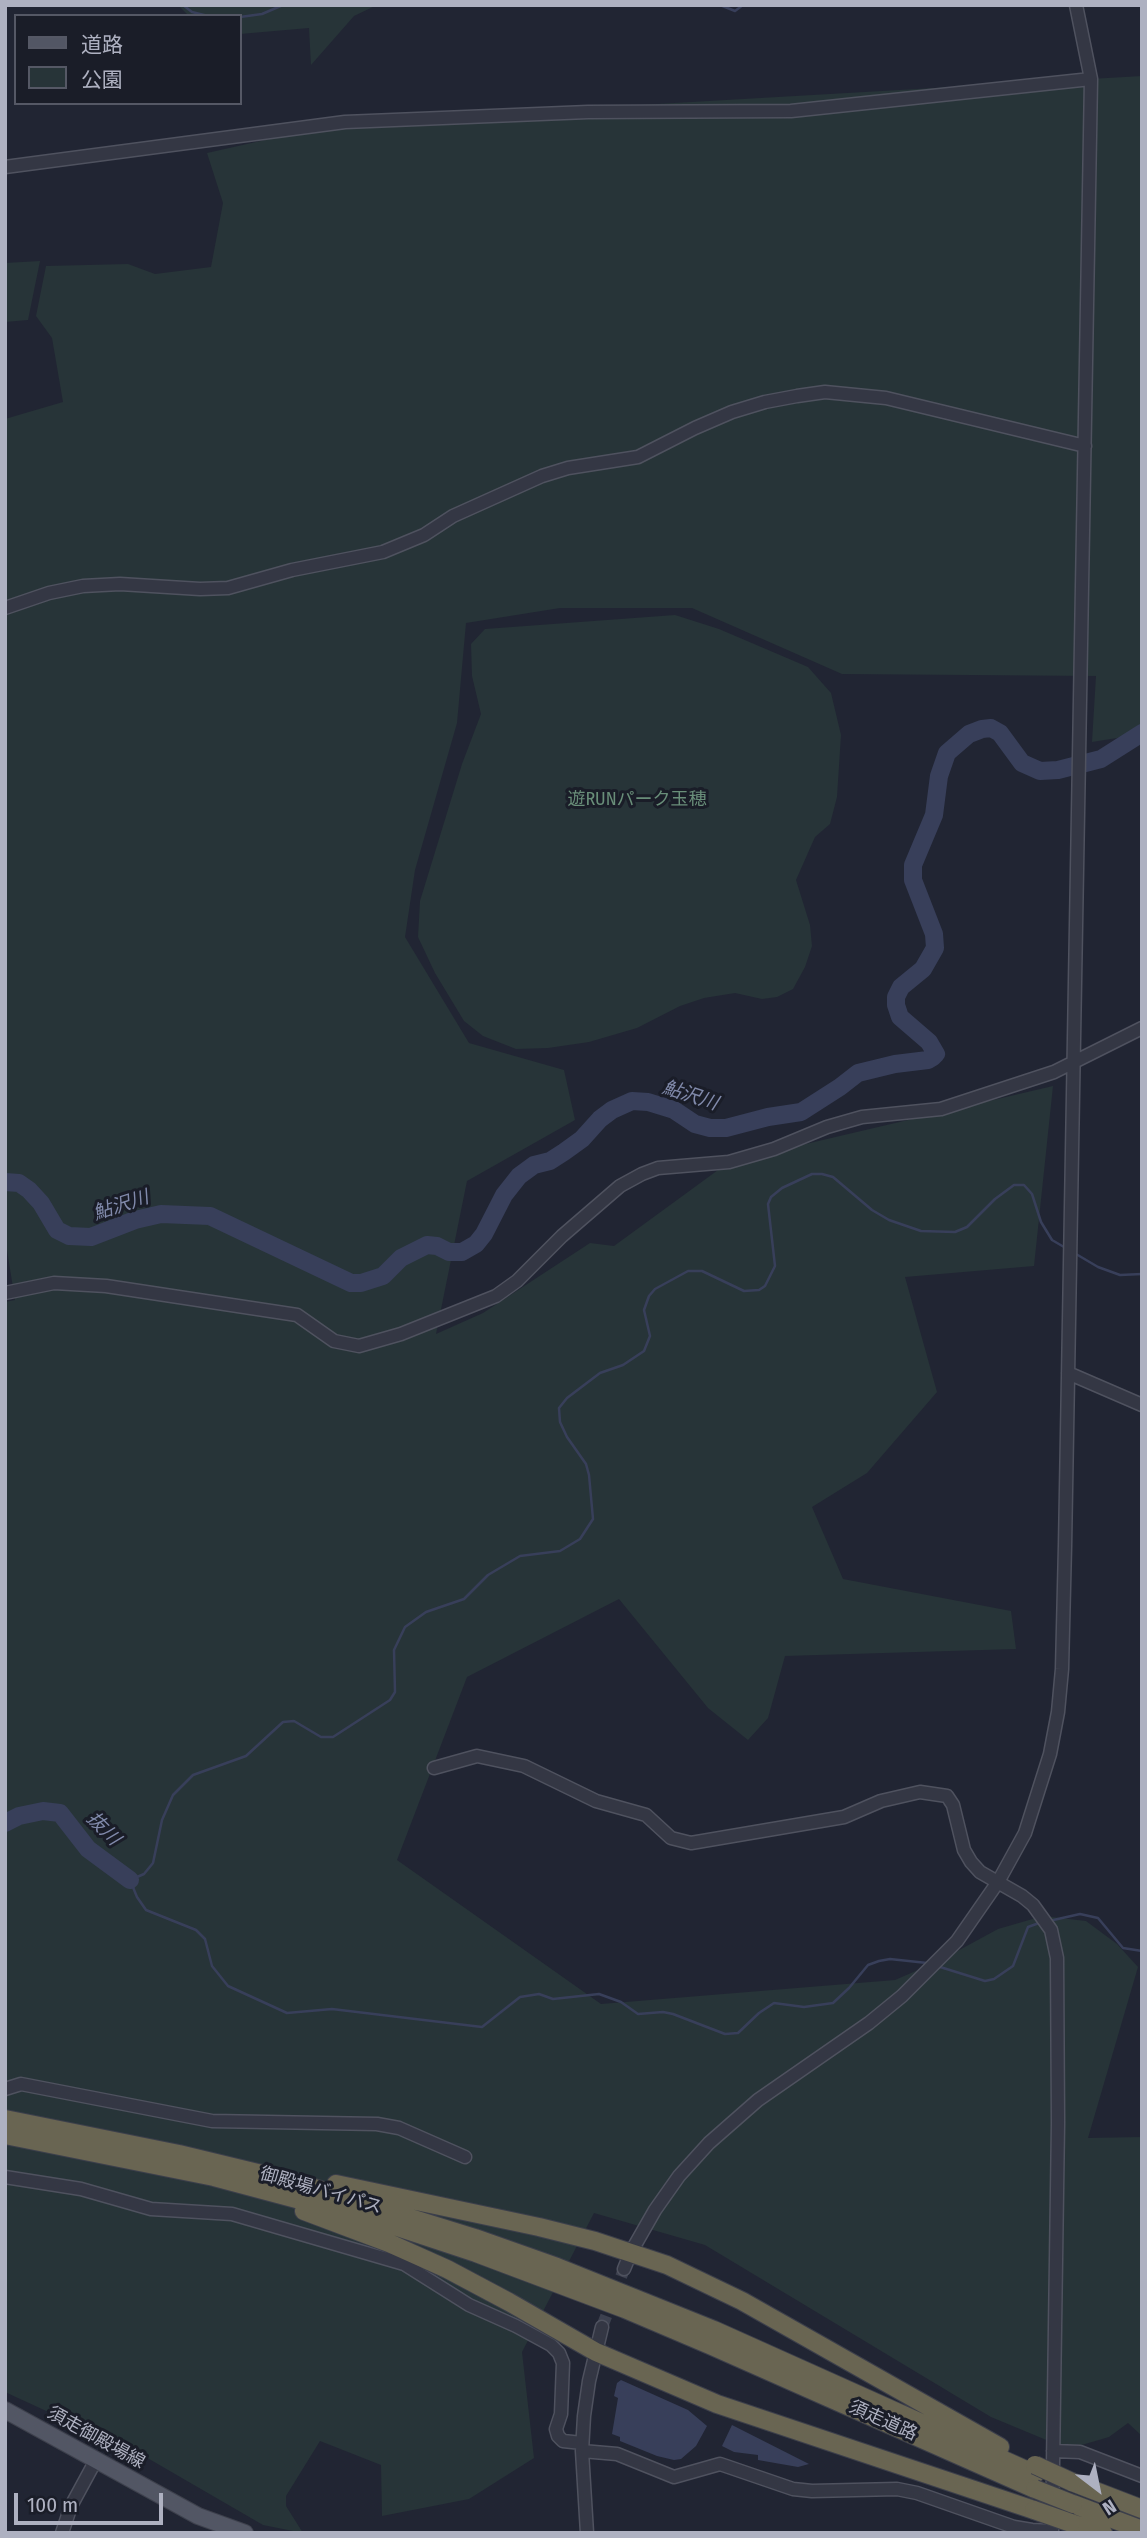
<!DOCTYPE html>
<html>
<head>
<meta charset="utf-8">
<style>
  body { margin:0 }
  #map { position:relative; width:1147px; height:2538px; overflow:hidden; background:#212533; font-family:"Fira Sans Condensed","Noto Sans JP",sans-serif }
  canvas { display:block }
  .frame { position:absolute; inset:0; border:7px solid #aeb1c1; pointer-events:none }
  .legend { position:absolute; left:14px; top:14px; width:228px; height:91px; box-sizing:border-box; background:#1a1d28; border:2px solid #555865; margin:0; padding:9px 12px; list-style:none; font-size:21px; color:#aeb1c1 }
  .legend li { display:flex; align-items:center; gap:14px; height:35px }
  .legend b { width:35px; border:2px solid #555865 }
  .north { position:absolute; left:1063px; top:2454px; width:70px; height:70px; -webkit-text-stroke:5px #1a1d28; paint-order:stroke; rotate:148deg; font-size:19px; font-weight:700; line-height:28px; text-align:center; color:#aeb1c1 }
  .north::after { content:''; display:block; margin:auto; width:24px; height:32px; background:#aeb1c1; clip-path:polygon(50% 0,100% 100%,50% 72%,0 100%) }
  .scale { position:absolute; left:14px; top:2493px; width:149px; height:32px; box-sizing:border-box; border:4px solid #aeb1c1; border-top:0; padding-left:9px; font-size:21px; line-height:24px; white-space:nowrap; color:#aeb1c1; -webkit-text-stroke:5px #1a1d28; paint-order:stroke }
</style>
</head>
<body>
<div id="map">
<canvas width="1147" height="2538"></canvas>
<div class="frame"></div>
<ul class="legend">
<li><b style="height:9px;background:#525664"></b>道路</li>
<li><b style="height:19px;background:#273438"></b>公園</li>
</ul>
<div class="north">N</div>
<div class="scale">100 m</div>
</div>
<script>
const ctx = document.querySelector('canvas').getContext('2d');
ctx.lineJoin = 'round';
function fillPath(path, color) { ctx.fillStyle = color; ctx.fill(path, 'evenodd'); }
const poly = rows => new Path2D(rows.map(r => 'M' + r).join(''));
function stroke(path, color, width, dash) { ctx.strokeStyle = color; ctx.lineWidth = width; ctx.lineCap = dash ? 'butt' : 'round'; ctx.setLineDash(dash || []); ctx.stroke(path); }
function drawText(font, color, halo, rows, align = 'center') {
  ctx.font = font + ' "Fira Sans Condensed","Noto Sans JP",sans-serif'; ctx.lineWidth = 6; ctx.setLineDash([]); ctx.textBaseline = 'middle'; ctx.strokeStyle = halo; ctx.fillStyle = color; for (const [text, x, y, turn = 0] of rows) {
    ctx.save(); ctx.translate(x, y); ctx.rotate((+turn || 0) * Math.PI / 180); ctx.textAlign = isNaN(turn) ? turn : align; if (halo) ctx.strokeText(text, 0, 0); ctx.fillText(text, 0, 0); ctx.restore();
  }
}
const green = poly([
  [178,5,377,5,354,16,311,65,309,28,240,34,240,16,189,16],
  [1142,76,1142,734,1092,742,1096,676,842,674,692,608,560,608,466,623,457,723,415,870,405,937,469,1043,564,1070,575,1120,467,1181,436,1334,483,1313,590,1243,614,1246,729,1162,1053,1086,1034,1266,905,1277,937,1392,867,1473,812,1507,843,1579,1011,1611,1016,1649,785,1656,768,1718,748,1740,708,1708,619,1599,467,1677,397,1860,601,2004,895,1980,941,1960,998,1929,1043,1916,1086,1921,1117,1944,1138,1967,1088,2138,1142,2137,1142,2436,1128,2423,1109,2437,1068,2449,991,2417,705,2245,594,2213,522,2352,534,2458,469,2499,382,2516,381,2465,320,2441,286,2496,286,2506,303,2533,263,2525,144,2456,5,2392,5,1302,15,1300,5,1238,5,419,63,402,52,338,36,316,46,266,128,264,155,274,211,267,223,203,207,153,345,122],
  [40,261,28,320,5,322,5,263],
  [675,615,719,629,808,667,831,693,841,735,837,797,830,824,815,837,796,880,810,925,812,946,805,967,793,989,777,997,762,999,735,993,704,998,680,1006,637,1028,589,1042,548,1048,516,1049,483,1036,464,1021,435,973,418,937,420,901,462,764,481,714,472,676,471,644,485,629]
]);
const water = poly([
  [621,2380,688,2410,707,2426,696,2446,681,2459,674,2460,657,2456,620,2441,620,2437,612,2434,618,2398,614,2396,617,2383],
  [732,2425,809,2464,798,2467,758,2460,758,2455,734,2452,722,2446]
]);
const stream = poly([
  [183,5,192,12,208,16],
  [720,5,735,11,743,5],
  [240,17,262,14,283,5],
  [1076,1254,1098,1267,1120,1275,1142,1274],
  [1049,1921,1080,1914,1098,1918,1123,1948,1142,1951],
  [927,1963,890,1959,879,1961,868,1965,849,1988,833,2003,804,2007,774,2003,759,2013,738,2033,725,2034,673,2014,663,2012,638,2014,621,2002,599,1994,553,1999,539,1994,520,1997,482,2027,332,2009,287,2013,228,1986,212,1966,205,1939,196,1930,146,1910,137,1897,130,1880,144,1874,153,1863,162,1820,173,1795,193,1775,246,1756,283,1722,294,1721,321,1737,333,1737,390,1700,395,1692,394,1650,405,1627,426,1612,464,1599,488,1575,520,1556,560,1551,580,1539,593,1519,589,1475,586,1464,567,1437,560,1422,559,1408,567,1398,600,1373,623,1365,644,1351,650,1336,644,1310,649,1296,655,1289,688,1271,702,1271,744,1291,759,1290,765,1286,775,1266,768,1204,771,1197,782,1188,812,1174,822,1174,833,1177,872,1210,889,1220,921,1231,955,1232,967,1227,995,1199,1014,1185,1024,1185,1032,1194,1041,1222,1052,1240,1064,1247],
  [937,1966,985,1981,994,1979,1013,1966,1028,1927,1039,1923]
]);
const river = poly([
  [5,1182,19,1183,29,1190,41,1203,57,1230,69,1236,91,1237,135,1220,161,1214,210,1216,351,1283,361,1283,383,1276,401,1258,427,1245,437,1246,449,1252,462,1252,476,1244,484,1234,504,1195,519,1176,534,1165,550,1161,564,1152,582,1139,600,1119,612,1110,632,1101,648,1102,674,1110,695,1124,710,1128,726,1128,768,1117,801,1112,840,1087,858,1073,895,1064,928,1060,933,1057,936,1054,929,1042,900,1017,896,1005,896,997,901,987,923,969,935,948,934,934,913,880,913,865,934,815,939,776,947,753,969,734,982,729,991,728,1000,733,1022,763,1040,771,1058,770,1101,759,1142,733],
  [5,1823,19,1816,43,1811,60,1813,88,1849,130,1880]
]);
const minorTunnel = poly([
  [602,2327,624,2269]
]);
const minor = poly([
  [5,167,345,122,588,112,791,111,1091,79],
  [5,608,49,593,83,586,120,584,200,589,228,588,292,570,383,552,424,535,453,516,542,476,568,468,638,457,695,428,732,412,765,402,797,396,825,392,886,398,1085,446],
  [5,1293,54,1283,106,1286,297,1315,334,1341,359,1346,401,1334,496,1296,517,1281,562,1236,620,1186,642,1174,658,1168,729,1162,774,1149,827,1127,862,1117,941,1109,1054,1072,1142,1028],
  [1068,1373,1142,1405],
  [434,1768,477,1756,524,1766,596,1801,646,1815,671,1838,691,1843,844,1817,881,1801,920,1792,947,1796,953,1805,964,1850,971,1862,980,1872,1022,1896,1033,1905,1051,1930,1057,1958,1058,2123,1052,2533],
  [5,2089,21,2084,212,2121,377,2124,399,2128,465,2157],
  [5,2177,81,2189,151,2209,232,2214,404,2264,469,2305,516,2326,551,2345,559,2353,563,2363,561,2414,556,2429,558,2436,563,2441,582,2443],
  [624,2269,631,2252,655,2210,679,2176,709,2143,758,2100,869,2023,902,1996,957,1941,998,1882,1025,1833,1050,1754,1058,1712,1062,1669,1065,1546,1091,79,1076,5],
  [582,2451,617,2454,674,2477,720,2464,793,2489,812,2491,897,2489,917,2493,1014,2527,1032,2530,1052,2531],
  [1053,2451,1080,2452,1142,2476],
  [62,2533,71,2506,96,2460],
  [587,2533,582,2451,584,2416,589,2381,602,2327]
]);
const major = poly([
  [5,2410,198,2516,245,2533]
]);
const highway = poly([
  [5,2119,179,2154,295,2182,475,2238,557,2267,714,2330,1035,2474],
  [5,2135,214,2177,379,2221,476,2253,625,2309,712,2346,1035,2489],
  [336,2184,539,2227,595,2241,667,2265,742,2301,1000,2447],
  [304,2211,389,2243,447,2269,509,2302,596,2352,717,2404,1034,2510],
  [1072,2482,1142,2509],
  [1073,2504,1142,2530],
  [1071,2523,1103,2533]
]);
const highwayBridge = poly([
  [1035,2465,1072,2482],
  [1035,2489,1073,2504],
  [1034,2510,1071,2523]
]);
const parkNames = [
  ["遊RUNパーク玉穂",637,800]
];
const streetNames = [
  ["御殿場バイパス",321,2191,16],
  ["須走道路",883,2421,24],
  ["須走御殿場線",96,2438,29]
];
const waterNames = [
  ["鮎沢川",690,1096,18],
  ["鮎沢川",121,1206,-18],
  ["抜川",103,1829,45]
];
fillPath(green, '#273438');
fillPath(water, '#383f5a');
stroke(stream, '#383f5a', 2.5);
stroke(river, '#383f5a', 18);
stroke(minorTunnel, '#3d414f', 12, [12, 6]);
stroke(minor, '#4f525f', 15);
stroke(major, '#3e414d', 18);
stroke(highway, '#3c3f4b', 20);
stroke(minor, '#343744', 12);
stroke(major, '#525664', 16);
stroke(highway, '#696552', 18);
stroke(highwayBridge, '#3c3f4b', 20, []);
stroke(highwayBridge, '#696552', 18);
drawText('18px', '#698e79', '#1a1d28', parkNames);
drawText('18px', '#aeb1c1', '#1a1d28', streetNames);
drawText('italic 19px', '#818aab', '#1a1d28', waterNames);
</script>
</body>
</html>
